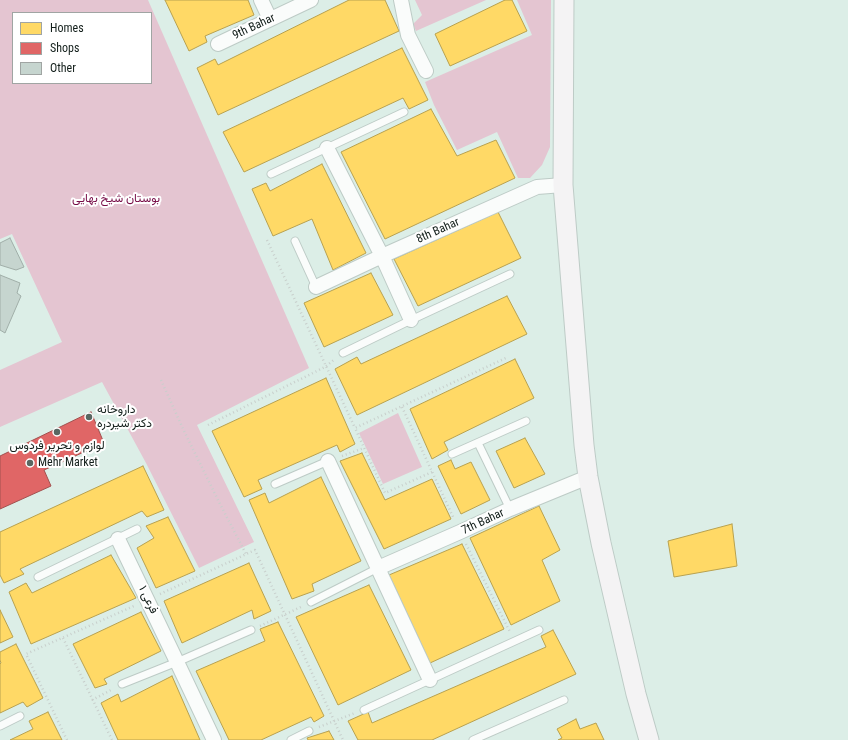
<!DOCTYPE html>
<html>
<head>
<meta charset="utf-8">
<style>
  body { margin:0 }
  #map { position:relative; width:848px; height:740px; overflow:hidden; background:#dceee7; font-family:"Roboto Condensed",sans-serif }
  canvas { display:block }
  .legend { position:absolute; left:12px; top:12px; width:140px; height:72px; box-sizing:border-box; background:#fff; border:1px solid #a0a5a3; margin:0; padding:5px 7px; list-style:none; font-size:12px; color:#121e1a }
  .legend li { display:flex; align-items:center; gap:8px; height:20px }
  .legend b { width:20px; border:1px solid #a0a5a3 }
</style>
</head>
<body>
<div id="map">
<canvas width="848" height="740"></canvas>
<ul class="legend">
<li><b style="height:11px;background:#ffd966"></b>Homes</li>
<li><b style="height:11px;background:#e06666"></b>Shops</li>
<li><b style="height:11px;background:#c6d5cf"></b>Other</li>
</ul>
</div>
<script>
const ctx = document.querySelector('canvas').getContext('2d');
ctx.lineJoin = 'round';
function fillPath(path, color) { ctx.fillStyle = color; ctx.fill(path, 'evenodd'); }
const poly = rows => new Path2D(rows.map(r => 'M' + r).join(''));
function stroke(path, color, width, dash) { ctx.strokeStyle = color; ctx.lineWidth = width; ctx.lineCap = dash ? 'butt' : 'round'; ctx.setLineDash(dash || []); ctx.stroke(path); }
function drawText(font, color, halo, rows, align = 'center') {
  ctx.font = font + ' "Roboto Condensed",Vazirmatn,sans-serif'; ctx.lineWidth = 4; ctx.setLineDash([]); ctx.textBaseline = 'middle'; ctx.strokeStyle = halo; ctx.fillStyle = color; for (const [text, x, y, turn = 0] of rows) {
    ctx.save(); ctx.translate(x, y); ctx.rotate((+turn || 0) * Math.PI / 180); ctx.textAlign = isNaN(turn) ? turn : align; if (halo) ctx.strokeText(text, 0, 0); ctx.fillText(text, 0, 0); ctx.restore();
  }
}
const green = poly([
  [0,0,148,0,309,368,197,425,254,542,199,568,146,463,102,382,0,427,0,370,62,342,12,234,0,239],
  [13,13,151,13,151,83,13,83],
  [415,0,486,0,416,31,413,24,422,15],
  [517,0,551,0,550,147,542,165,530,178,518,178,497,132,457,150,434,105,425,82,532,35],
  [398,413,422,467,383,484,359,433]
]);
const homes = poly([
  [165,0,248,0,254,15,205,36,207,42,189,51,165,0],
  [349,0,385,0,399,31,218,115,197,68,215,59,218,65,349,0],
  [505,0,512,0,527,31,450,66,435,34,505,0],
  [402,48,428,100,409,109,403,98,244,172,223,132,402,48],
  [431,109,457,156,496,140,515,178,385,239,341,152,431,109],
  [322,164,366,253,333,270,312,219,273,236,252,189,266,183,270,191,322,164],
  [498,212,521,258,418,306,394,259,498,212],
  [371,273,393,315,324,347,304,303,371,273],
  [507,296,527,334,357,415,335,369,357,357,361,364,507,296],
  [515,359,534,398,444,442,448,450,432,459,410,409,515,359],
  [326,378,355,444,340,452,337,445,258,480,262,489,244,497,212,431,326,378],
  [525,438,545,474,514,488,496,451,525,438],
  [362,453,385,500,432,479,451,519,384,549,340,461,362,453],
  [451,460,455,469,471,462,490,500,461,514,438,466,451,460],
  [143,466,164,510,147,517,142,511,20,569,24,574,4,583,0,575,0,532,143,466],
  [321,477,361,561,312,584,314,591,292,599,249,500,265,493,269,503,321,477],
  [539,506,560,550,542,560,560,601,511,625,470,538,539,506],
  [168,517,195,571,156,588,137,548,154,538,146,526,168,517],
  [732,524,737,566,674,577,668,541,732,524],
  [462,544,504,629,430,663,389,575,462,544],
  [111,555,136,598,31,644,9,592,26,583,32,593,111,555],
  [249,563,271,611,254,619,252,610,182,643,164,601,249,563],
  [369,585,411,670,338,705,296,617,369,585],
  [0,610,13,637,0,643,0,610],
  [141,612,161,651,104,679,107,684,95,688,73,644,141,612],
  [278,622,324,716,314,722,311,717,261,740,229,740,196,671,265,641,260,629,278,622],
  [553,630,576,674,432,740,358,740,348,721,368,712,372,723,546,647,541,636,553,630],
  [16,644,43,698,27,707,23,702,0,713,0,664,1,663,0,660,0,652,16,644],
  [172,676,200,740,118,740,101,703,118,694,121,702,172,676],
  [48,712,62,740,10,740,33,729,29,721,48,712],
  [576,719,580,729,596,723,604,740,558,740,562,738,557,729,576,719],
  [329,731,334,740,308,740,307,738,329,731]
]);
const shops = poly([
  [91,412,104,443,44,470,51,486,0,509,0,456,91,412]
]);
const building = poly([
  [10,238,24,267,16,270,0,265,0,243,10,238],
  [0,275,20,283,17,293,21,296,5,333,0,330,0,275]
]);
const path = poly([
  [267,240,355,428],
  [161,380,184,431,220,504,246,554],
  [402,407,454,519],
  [208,425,325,367,335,359],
  [342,456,364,448],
  [432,472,385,493,355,428,508,357],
  [466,544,510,632],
  [160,594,255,550,343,740],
  [260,626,303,606],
  [63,638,112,740],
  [92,700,113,689],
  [319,727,355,713],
  [67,740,26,654,134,606]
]);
const lane = poly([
  [271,174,404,112],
  [295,241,316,287],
  [343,353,411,320,510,274],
  [478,443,510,509],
  [452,454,526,421],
  [275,484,328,461],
  [38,577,137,529],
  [311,602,378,568],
  [122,684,177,662,251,630],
  [364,710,539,630],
  [0,726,20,716],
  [291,740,309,731],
  [473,740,564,700]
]);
const street = poly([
  [261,0,270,19],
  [401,0,408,35,426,71],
  [218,44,311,0],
  [327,148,382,256,411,320],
  [316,287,382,256,537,187,563,185],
  [328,461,430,680],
  [118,539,177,662,214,740],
  [378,568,460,532,510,509,588,477]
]);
const secondary = poly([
  [564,0,563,185,584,445,588,477,601,543,636,694,649,740]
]);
const markers = [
  [89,417,4,"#596762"],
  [57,432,4,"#596762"],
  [30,463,4,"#596762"]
];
const streetNames = [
  ["9th Bahar",254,27,-25],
  ["8th Bahar",438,231,-24],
  ["7th Bahar",483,522,-25],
  ["فرعی ۱",148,600,64]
];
const parkNames = [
  ["بوستان شیخ بهایی",116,199]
];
const poiNames = [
  ["داروخانه",97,410],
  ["دکتر شیردره",97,424],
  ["لوازم و تحریر فردوس",57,446,"center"],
  ["Mehr Market",38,463]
];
fillPath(green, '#e4c5d1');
fillPath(homes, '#ffd966');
stroke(homes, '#b8a14f', 1);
fillPath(shops, '#e06666');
stroke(shops, '#a2504f', 1);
fillPath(building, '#c6d5cf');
stroke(building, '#a0aea8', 1);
stroke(lane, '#bdcbc6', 9);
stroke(street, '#bdcbc6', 16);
stroke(secondary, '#bdcbc6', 21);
stroke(path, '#c8cfcc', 2.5, [1, 3]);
stroke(lane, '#fafcfb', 7);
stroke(street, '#fafcfb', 14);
stroke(secondary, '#f4f3f4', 19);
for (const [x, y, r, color] of markers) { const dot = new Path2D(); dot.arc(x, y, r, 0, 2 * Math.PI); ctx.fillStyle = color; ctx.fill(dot); stroke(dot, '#fff', 1.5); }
drawText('12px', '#121e1a', '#fff', streetNames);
drawText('12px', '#760b46', '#fff', parkNames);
drawText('12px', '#121e1a', '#fff', poiNames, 'left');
</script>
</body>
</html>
